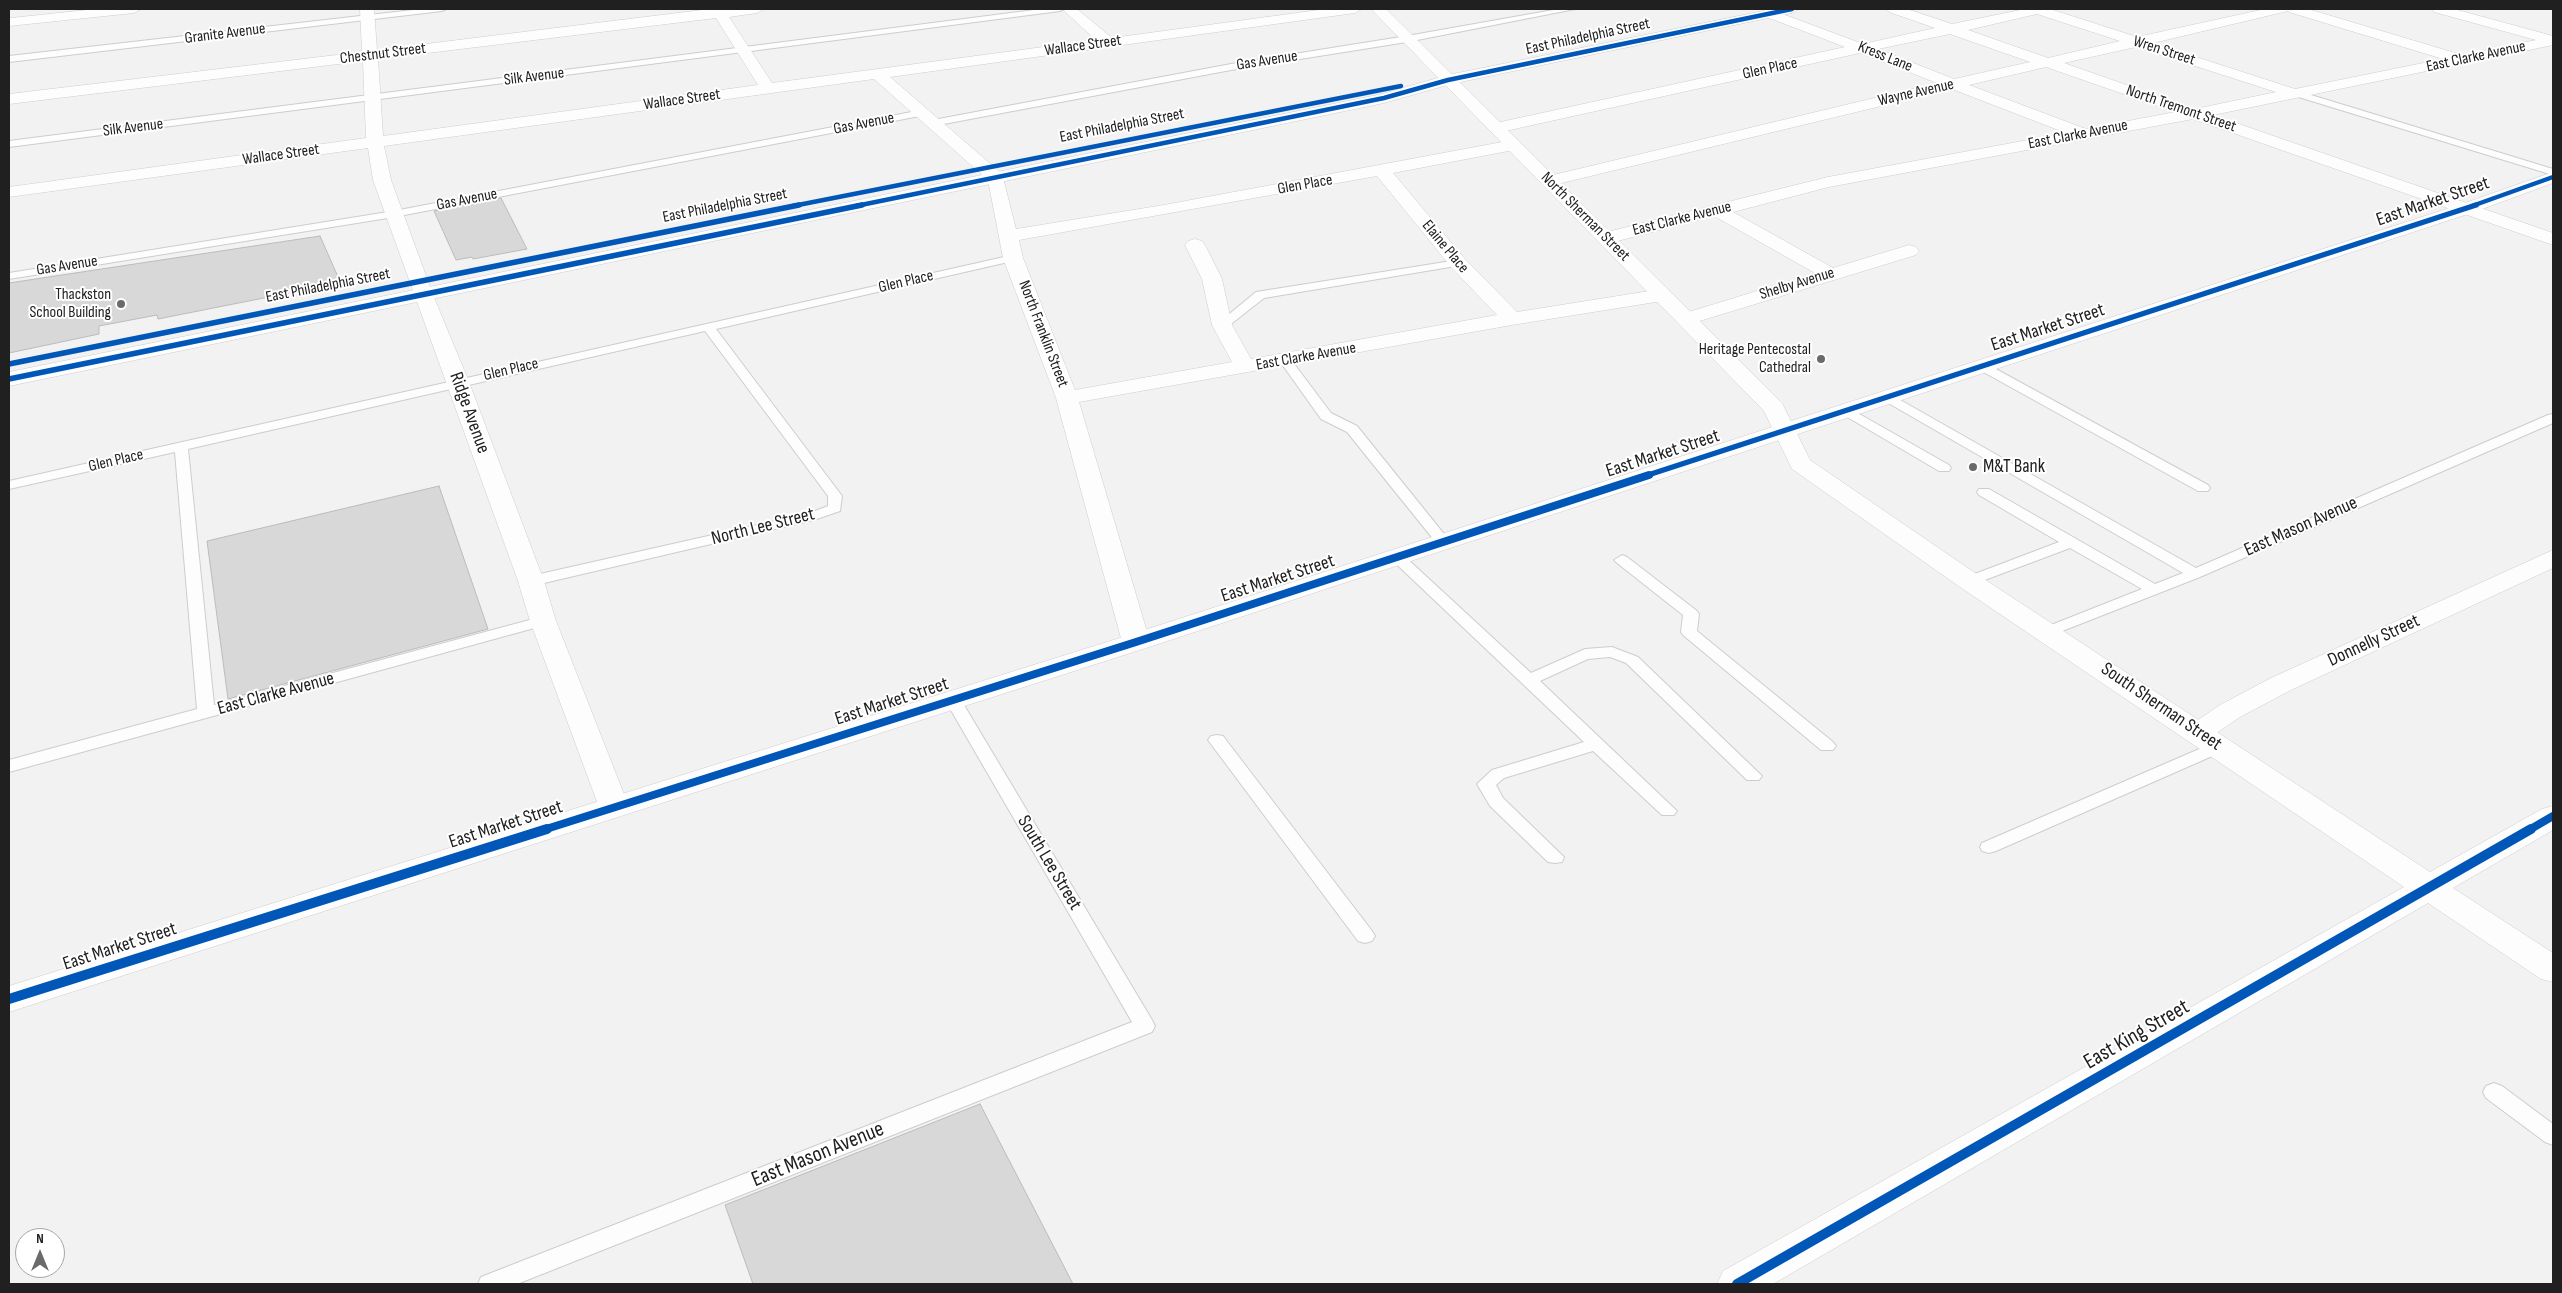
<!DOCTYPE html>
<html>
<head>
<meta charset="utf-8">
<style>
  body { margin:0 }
  #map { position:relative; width:2562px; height:1293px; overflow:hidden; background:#f2f2f3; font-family:"Sofia Sans Condensed",sans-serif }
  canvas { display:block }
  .frame { position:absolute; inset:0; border:10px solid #202021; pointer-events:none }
  .north { position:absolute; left:15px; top:1228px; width:50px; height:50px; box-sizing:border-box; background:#fff; border:1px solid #a6a6a6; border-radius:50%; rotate:0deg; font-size:14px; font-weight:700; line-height:20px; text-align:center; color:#202021 }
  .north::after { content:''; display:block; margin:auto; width:18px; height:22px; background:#6a6a6a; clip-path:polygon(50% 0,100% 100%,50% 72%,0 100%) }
</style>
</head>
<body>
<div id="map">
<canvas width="2562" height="1293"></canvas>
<div class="frame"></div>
<div class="north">N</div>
</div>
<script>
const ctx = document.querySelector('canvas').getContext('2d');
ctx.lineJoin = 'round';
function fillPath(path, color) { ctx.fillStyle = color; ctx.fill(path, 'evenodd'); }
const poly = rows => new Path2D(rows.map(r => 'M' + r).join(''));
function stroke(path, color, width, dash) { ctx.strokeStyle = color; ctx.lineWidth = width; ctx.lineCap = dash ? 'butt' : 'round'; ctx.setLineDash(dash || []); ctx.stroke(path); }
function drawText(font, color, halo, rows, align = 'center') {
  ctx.font = font + ' "Sofia Sans Condensed",sans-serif'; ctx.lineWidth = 4; ctx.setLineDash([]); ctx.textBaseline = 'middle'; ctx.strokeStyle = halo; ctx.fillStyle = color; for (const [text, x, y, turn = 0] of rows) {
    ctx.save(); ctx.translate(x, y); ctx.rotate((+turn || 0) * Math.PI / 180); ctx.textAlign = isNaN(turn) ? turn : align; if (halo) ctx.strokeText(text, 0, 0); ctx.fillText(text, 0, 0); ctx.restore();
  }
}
const building = poly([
  [501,198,527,249,473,259,472,257,456,260,434,211,501,198],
  [320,236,339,279,288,289,289,293,158,319,157,315,99,326,99,334,9,353,9,283,320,236],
  [439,486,488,629,228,699,207,541,439,486],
  [980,1104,1073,1284,753,1284,725,1205,980,1104]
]);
const lane = poly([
  [422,9,446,9,442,11,9,62,9,56,422,9],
  [1042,9,1064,9,1060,11,9,147,9,141,1042,9],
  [1559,9,1575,9,1407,42,1231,70,933,126,928,123,933,120,1231,64,1407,36,1559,9],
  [2292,91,2298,91,2553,169,2553,175,2292,95,2292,91],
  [922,110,925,111,925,115,394,217,9,279,9,273,394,211,922,110],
  [1013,255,1019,258,1017,260,716,329,842,496,840,511,814,520,531,586,523,581,531,576,810,513,828,506,828,496,705,331,188,449,214,705,537,618,549,618,551,621,549,624,9,772,9,760,197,709,175,452,9,489,9,481,1013,255],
  [1458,260,1462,261,1462,265,1264,298,1226,328,1218,328,1216,325,1256,292,1458,260],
  [1285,356,1289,357,1331,413,1357,426,1448,539,1450,542,1448,545,1438,545,1347,432,1321,419,1279,360,1285,356],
  [1983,362,2208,485,2210,488,2208,491,2198,491,1978,369,1977,366,1983,362],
  [1888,393,2196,568,2548,415,2553,414,2553,423,2200,577,2047,637,2041,635,2039,632,2041,629,2142,589,2070,548,1974,584,1964,584,1961,581,1964,578,2059,542,1979,495,1977,492,1979,489,1989,489,2155,584,2183,573,1883,400,1881,397,1888,393],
  [1847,407,1949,465,1951,468,1949,471,1939,471,1842,414,1840,411,1847,407],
  [1397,552,1402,554,1531,673,1585,649,1612,647,1638,657,1762,776,1759,780,1747,780,1626,663,1610,657,1588,659,1540,681,1677,811,1674,815,1662,815,1593,751,1504,778,1496,785,1503,798,1564,857,1562,862,1555,863,1548,862,1490,806,1477,784,1492,770,1584,742,1392,560,1389,557,1392,554,1397,552],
  [1622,555,1627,557,1697,611,1699,614,1697,631,1833,742,1836,746,1833,750,1821,750,1683,635,1681,632,1683,615,1617,563,1614,560,1622,555],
  [953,695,959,696,961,700,1152,1020,1155,1026,1152,1032,517,1284,478,1284,481,1277,1132,1022,945,700,947,696,953,695],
  [1217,735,1223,736,1372,931,1375,936,1372,941,1365,943,1358,941,1211,744,1208,740,1211,736,1217,735],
  [2220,740,2226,742,2229,746,2226,750,1996,851,1989,853,1982,851,1980,847,1982,843,2220,740],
  [2494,1083,2502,1086,2553,1124,2553,1145,2545,1142,2486,1098,2483,1092,2486,1086,2494,1083]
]);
const street = poly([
  [96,9,141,9,134,13,9,26,9,18,11,18,96,9],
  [360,9,374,9,377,50,710,9,764,9,757,13,729,17,772,83,1096,40,1062,9,1077,9,1112,38,1326,9,1362,9,1355,13,890,77,1002,174,1016,229,1164,205,1513,140,1519,141,1521,145,1519,149,1393,173,1465,259,1517,312,1662,289,1669,291,1672,295,1669,299,1662,301,1512,325,1079,402,1150,642,1146,648,1136,650,1126,648,1122,642,1056,398,1003,258,988,180,874,79,384,146,391,180,433,295,469,382,544,581,556,621,629,807,625,814,614,817,603,814,599,807,530,621,518,581,373,180,368,148,9,197,9,187,366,138,363,61,9,104,9,94,362,52,360,9],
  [716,18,758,85,383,136,378,59,716,18],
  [1377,176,1451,267,1497,315,1251,359,1232,325,1222,279,1205,245,1202,241,1195,239,1188,241,1185,245,1202,279,1212,325,1232,362,1075,390,1023,258,1019,240,1377,176],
  [1769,9,1863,44,1935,28,1889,12,1887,9,1907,9,1952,24,2025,9,2050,9,2137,37,2265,9,2308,9,2462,55,2536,40,2434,12,2432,9,2454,9,2553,36,2553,45,2213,115,2553,233,2553,245,2193,119,1829,187,1733,212,1833,268,1909,245,1916,247,1919,251,1916,255,1693,323,1686,325,1679,323,1676,319,1679,315,1815,273,1714,216,1606,244,1599,242,1597,238,1599,234,1828,177,2066,133,1952,89,1549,186,1543,185,1540,181,1543,177,1549,176,1937,83,1860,53,1496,133,1488,128,1496,123,1845,47,1764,16,1762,13,1764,10,1769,9],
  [2288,11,2289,12,2443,59,2295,89,2153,43,2288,11],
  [2037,14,2120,41,2048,58,1968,30,2037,14],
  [1950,34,2030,62,1954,79,1878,49,1950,34],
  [2136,47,2276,92,2195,109,2064,63,2136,47],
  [2046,67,2175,112,2086,129,1969,85,2046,67],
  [2553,550,2553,568,2291,690,2240,717,2209,738,2199,741,2189,738,2184,732,2189,726,2220,705,2271,678,2553,550]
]);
const secondary = poly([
  [1371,9,1386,9,1782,403,1810,460,1978,575,2430,872,2542,809,2553,806,2553,830,2453,888,2553,953,2553,982,2541,979,2428,903,1773,1284,1717,1284,1723,1271,2404,887,1960,587,1792,469,1764,411,1371,9]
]);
const primary = poly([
  [1773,9,1799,9,1792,13,1451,84,1384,103,9,386,9,372,1382,94,1448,75,1773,9],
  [2553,172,2553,183,2474,212,1146,648,9,1012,9,986,1126,636,2462,204,2553,172]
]);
const cyclewayFar3 = poly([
  [793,206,1401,86],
  [856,206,1384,98,1448,80,1792,9],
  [2472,206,2553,177]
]);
const cyclewayFar2 = poly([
  [9,364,799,205],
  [9,379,862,205],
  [1645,476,2476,205]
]);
const cyclewayFar1 = poly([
  [543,830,1136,642,1649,475],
  [2529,830,2553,816]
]);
const cycleway = poly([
  [9,999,547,829],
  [1737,1284,2531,829]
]);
const markers = [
  [121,304,5,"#6a6a6a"],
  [1821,359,5,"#6a6a6a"],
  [1973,467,5,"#6a6a6a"]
];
const farStreetnames = [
  ["Granite Avenue",225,34,-7],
  ["East Philadelphia Street",1588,37,-12],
  ["Wallace Street",1083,46,-8],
  ["Wren Street",2164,51,18],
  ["Chestnut Street",383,54,-7],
  ["Kress Lane",1885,57,22],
  ["East Clarke Avenue",2476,57,-12],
  ["Gas Avenue",1267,61,-9],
  ["Glen Place",1770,69,-12],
  ["Silk Avenue",534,77,-7],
  ["Wayne Avenue",1916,93,-13],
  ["Wallace Street",682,100,-8],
  ["North Tremont Street",2181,109,19],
  ["Gas Avenue",864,124,-11],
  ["East Philadelphia Street",1122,126,-11],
  ["Silk Avenue",133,128,-7],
  ["East Clarke Avenue",2078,135,-11],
  ["Wallace Street",281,155,-8],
  ["Glen Place",1305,185,-10],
  ["Gas Avenue",467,200,-11],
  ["East Philadelphia Street",725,206,-11],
  ["North Sherman Street",1585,217,45],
  ["East Clarke Avenue",1682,219,-14],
  ["Elaine Place",1445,247,50],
  ["Gas Avenue",67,266,-9],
  ["Glen Place",906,282,-13],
  ["Shelby Avenue",1797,284,-17],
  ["East Philadelphia Street",328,286,-11],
  ["North Franklin Street",1043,334,69],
  ["East Clarke Avenue",1306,357,-10],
  ["Glen Place",511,370,-13],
  ["Glen Place",116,461,-13]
];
const farPoinames = [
  ["Thackston",111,295],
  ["School Building",111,313],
  ["Heritage Pentecostal",1811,350],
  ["Cathedral",1811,368]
];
const streetNames = [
  ["East Market Street",2433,202,-19],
  ["East Market Street",2048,328,-18],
  ["Ridge Avenue",469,413,70],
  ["East Market Street",1663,454,-18],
  ["North Lee Street",763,527,-14],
  ["East Mason Avenue",2301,527,-24],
  ["East Market Street",1278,579,-18],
  ["Donnelly Street",2374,641,-25],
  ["East Clarke Avenue",276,694,-15],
  ["East Market Street",892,702,-18],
  ["South Sherman Street",2161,707,34],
  ["East Market Street",506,825,-18],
  ["South Lee Street",1049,863,59],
  ["East Market Street",120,947,-18]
];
const poiNames = [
  ["M&T Bank",1983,467]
];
const nearStreetnames = [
  ["East King Street",2137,1035,-30],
  ["East Mason Avenue",818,1155,-22]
];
fillPath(building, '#d9d8d8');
stroke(building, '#bcbbbb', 1);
stroke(lane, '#cdcdcd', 2);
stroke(street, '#cdcdcd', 1);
stroke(secondary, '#cdcdcd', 1);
stroke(primary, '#cdcdcd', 1);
fillPath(lane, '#fdfdfd');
fillPath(street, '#fdfdfd');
fillPath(secondary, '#fdfdfd');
fillPath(primary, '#fdfdfd');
stroke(cyclewayFar3, '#0057b8', 4.5);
stroke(cyclewayFar2, '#0057b8', 5.5);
stroke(cyclewayFar1, '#0057b8', 8);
stroke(cycleway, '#0057b8', 10);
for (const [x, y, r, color] of markers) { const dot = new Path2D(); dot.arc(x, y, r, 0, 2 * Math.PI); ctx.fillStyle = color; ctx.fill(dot); stroke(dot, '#fff', 2); }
drawText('16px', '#202021', '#fff', farStreetnames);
drawText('16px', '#202021', '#fff', farPoinames, 'right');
drawText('19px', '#202021', '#fff', streetNames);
drawText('19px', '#202021', '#fff', poiNames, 'left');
drawText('22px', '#202021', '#fff', nearStreetnames);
</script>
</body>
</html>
